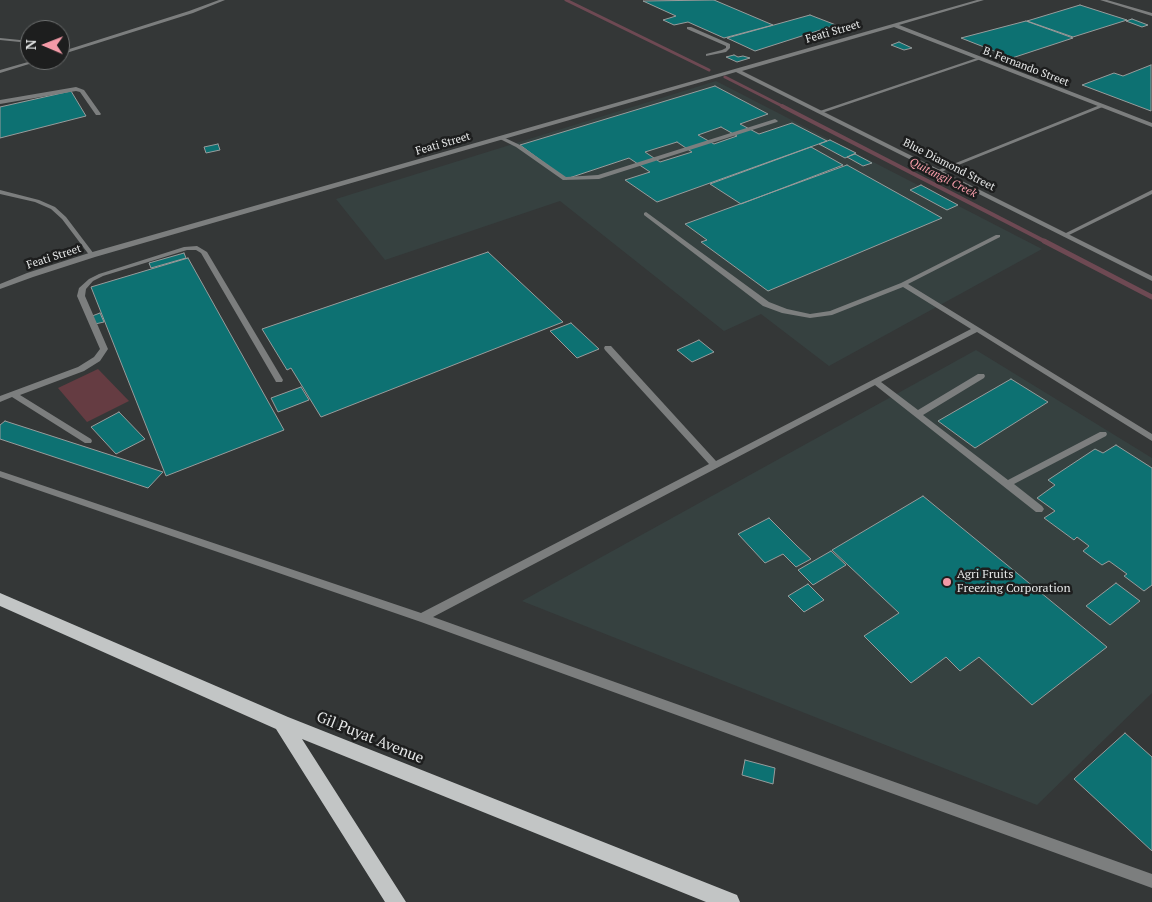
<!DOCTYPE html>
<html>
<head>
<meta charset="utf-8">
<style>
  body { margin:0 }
  #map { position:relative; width:1152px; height:902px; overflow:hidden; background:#343737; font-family:"PT Serif",serif }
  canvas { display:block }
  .north { position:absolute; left:20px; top:20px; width:50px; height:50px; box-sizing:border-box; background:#1d1e1e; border:1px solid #6d6f6f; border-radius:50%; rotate:271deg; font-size:14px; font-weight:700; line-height:20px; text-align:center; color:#e6e8e8 }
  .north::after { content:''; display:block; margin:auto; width:18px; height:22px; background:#f39aa7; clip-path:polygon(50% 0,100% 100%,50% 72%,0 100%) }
</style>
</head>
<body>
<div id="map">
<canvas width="1152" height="902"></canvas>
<div class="north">N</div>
</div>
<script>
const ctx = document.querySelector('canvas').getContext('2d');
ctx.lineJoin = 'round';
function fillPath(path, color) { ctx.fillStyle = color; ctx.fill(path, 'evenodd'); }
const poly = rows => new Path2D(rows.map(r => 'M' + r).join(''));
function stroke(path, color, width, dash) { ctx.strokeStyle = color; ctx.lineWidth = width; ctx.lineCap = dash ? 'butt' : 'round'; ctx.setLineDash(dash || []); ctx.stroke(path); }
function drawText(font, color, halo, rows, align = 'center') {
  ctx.font = font + ' "PT Serif",serif'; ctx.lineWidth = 5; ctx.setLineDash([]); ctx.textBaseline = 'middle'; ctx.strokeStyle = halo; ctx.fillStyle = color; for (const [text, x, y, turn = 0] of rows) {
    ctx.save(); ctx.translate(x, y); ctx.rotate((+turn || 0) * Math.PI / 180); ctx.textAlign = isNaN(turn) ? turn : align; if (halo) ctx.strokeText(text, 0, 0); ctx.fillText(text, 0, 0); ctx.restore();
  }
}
const built = poly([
  [716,81,1042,249,829,366,761,314,724,331,560,201,385,260,336,199],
  [976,350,1152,458,1152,693,1037,805,522,601]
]);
const green = poly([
  [98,369,129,401,87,422,58,388]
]);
const streamFar2 = poly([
  [566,0,709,70],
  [725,77,784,107]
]);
const streamFar1 = poly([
  [782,106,1046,242]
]);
const stream = poly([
  [1044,241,1152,297]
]);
const building = poly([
  [714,0,773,25,724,38,688,22,674,25,663,20,676,16,643,1,714,0],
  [1080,5,1127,20,1073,37,1027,21,1080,5],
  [810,15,836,25,755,51,727,38,810,15],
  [1132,19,1148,25,1142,27,1126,21,1132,19],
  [1026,21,1073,38,1012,58,961,38,1026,21],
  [899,42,912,48,904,50,891,45,899,42],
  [734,55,738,57,743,56,750,58,737,62,726,57,734,55],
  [1151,65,1151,111,1082,85,1114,73,1123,76,1151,65],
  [715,86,768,114,740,124,759,134,792,123,827,141,657,202,625,180,650,172,629,158,566,179,520,145,715,86],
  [721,127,737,136,714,144,698,135,721,127],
  [677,142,692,152,660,162,645,152,677,142],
  [71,91,86,116,0,138,0,107,71,91],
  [830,140,856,153,845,158,819,144,830,140],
  [218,144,220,150,206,153,204,147,218,144],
  [811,147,843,165,741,204,710,184,811,147],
  [855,154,872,163,863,166,847,157,855,154],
  [847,165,942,218,768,291,701,242,707,240,685,224,847,165],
  [921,185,958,205,947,210,910,190,921,185],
  [488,252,563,322,321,417,291,368,287,370,262,329,488,252],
  [184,253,186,258,151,268,149,263,184,253],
  [188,258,284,430,166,476,91,287,188,258],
  [100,313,104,322,95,324,92,316,100,313],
  [571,323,599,349,577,358,550,331,571,323],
  [699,340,714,352,692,362,677,350,699,340],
  [1011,379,1048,402,975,448,938,421,1011,379],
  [301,387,309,400,278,412,271,398,301,387],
  [119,412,145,439,116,454,91,427,119,412],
  [5,421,163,472,148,488,0,439,0,425,5,421],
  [1116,445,1152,468,1152,585,1144,591,1124,576,1127,574,1109,561,1102,565,1083,551,1089,546,1077,537,1074,540,1044,518,1055,511,1037,498,1055,485,1048,480,1095,449,1103,453,1116,445],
  [923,496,1107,647,1032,705,979,657,960,671,946,657,911,683,864,636,899,613,832,550,923,496],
  [769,518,797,546,811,559,796,567,783,554,765,563,738,534,769,518],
  [831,551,846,565,813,585,798,570,831,551],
  [1116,583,1140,601,1110,625,1086,606,1116,583],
  [808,584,824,600,804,612,788,596,808,584],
  [1125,733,1152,757,1152,851,1074,779,1125,733],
  [745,760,775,768,773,784,742,775,745,760]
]);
const lane = poly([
  [219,0,225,0,193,13,60,55,60,52,189,11,219,0],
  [687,27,691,27,730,44,730,48,726,52,706,56,706,54,722,50,726,48,726,46,687,29,687,27],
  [0,38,30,41,30,43,0,40,0,38],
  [977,58,981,59,822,113,817,112,977,58],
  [35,60,42,60,0,73,0,70,35,60],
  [76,87,84,90,101,114,100,115,96,115,80,92,76,91,0,104,0,100,76,87],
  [1100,105,1105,106,941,172,936,171,1100,105],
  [775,119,778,121,777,122,599,179,563,180,516,147,498,138,503,137,520,145,566,177,598,175,775,119],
  [0,190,39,200,55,207,66,217,94,254,94,256,90,256,62,219,51,209,35,202,0,194,0,190],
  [1152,190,1152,194,1067,236,1065,237,1062,235,1152,190],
  [646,212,769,302,787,309,810,314,830,311,901,283,996,235,1000,235,1000,237,908,284,1152,434,1152,441,977,332,881,382,918,410,978,374,984,374,985,376,984,378,923,415,1008,480,1100,432,1106,432,1107,434,1106,436,1014,484,1042,506,1044,509,1042,512,1036,512,875,385,433,617,1152,874,1152,888,421,622,0,477,0,471,421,613,709,464,605,350,604,348,605,346,611,346,716,461,971,329,903,287,832,315,810,318,782,313,763,306,644,215,644,213,646,212],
  [197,246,207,252,283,380,282,382,276,382,275,380,201,253,196,250,187,250,103,276,93,281,86,289,85,296,108,349,100,361,84,371,20,395,91,439,92,441,91,443,85,443,12,397,0,402,0,396,78,367,94,357,100,349,77,296,79,288,89,279,99,274,184,247,197,246]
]);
const street = poly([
  [977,0,984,0,899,25,1152,123,1152,127,894,27,742,71,1152,276,1152,281,736,72,95,257,33,277,0,289,0,284,27,273,89,253,977,0],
  [1100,0,1107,0,1152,13,1152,16,1100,0]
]);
const primary = poly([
  [0,593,288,717,737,895,740,902,706,902,302,739,406,902,385,902,276,729,0,606,0,593]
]);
const markers = [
  [947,582,5,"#f39aa7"]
];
const farStreetnames = [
  ["Feati Street",833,32,-16],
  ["B. Fernando Street",1026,67,21],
  ["Feati Street",443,144,-16],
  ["Blue Diamond Street",949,165,27],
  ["Feati Street",54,257,-18]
];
const farWaternames = [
  ["Quitangil Creek",943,178,27]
];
const poiNames = [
  ["Agri Fruits",957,575],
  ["Freezing Corporation",957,589]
];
const nearStreetnames = [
  ["Gil Puyat Avenue",370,738,22]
];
fillPath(built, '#364140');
fillPath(green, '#653c42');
stroke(streamFar2, '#6e4953', 3);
stroke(streamFar1, '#6e4953', 4);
stroke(stream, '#6e4953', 5);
fillPath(building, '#0d7172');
stroke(building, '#989c9c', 1);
fillPath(lane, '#7c7e7e');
fillPath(street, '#7c7e7e');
fillPath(primary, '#c2c5c5');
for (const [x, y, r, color] of markers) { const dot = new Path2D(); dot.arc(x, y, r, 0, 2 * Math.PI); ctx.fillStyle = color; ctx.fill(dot); stroke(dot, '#1d1e1e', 2); }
drawText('11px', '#e6e8e8', '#1d1e1e', farStreetnames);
drawText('italic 11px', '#fda0ad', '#1d1e1e', farWaternames);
drawText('12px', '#e6e8e8', '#1d1e1e', poiNames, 'left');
drawText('15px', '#e6e8e8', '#1d1e1e', nearStreetnames);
</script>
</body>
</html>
